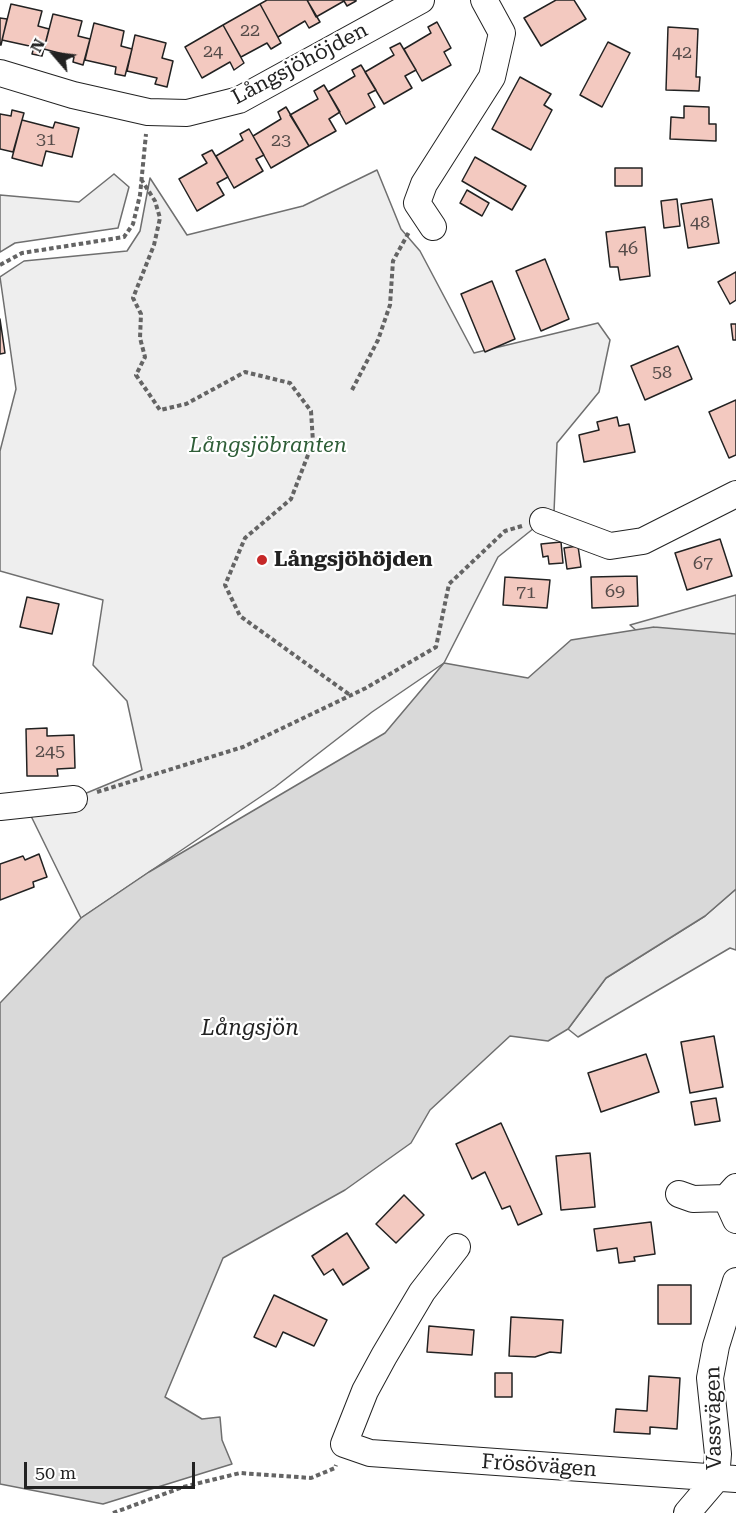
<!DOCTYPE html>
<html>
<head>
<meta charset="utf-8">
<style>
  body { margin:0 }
  #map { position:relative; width:736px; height:1513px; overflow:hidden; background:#fff; font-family:"Roboto Serif",serif }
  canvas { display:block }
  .north { position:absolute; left:24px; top:24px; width:60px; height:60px; -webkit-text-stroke:4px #fff; paint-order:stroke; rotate:298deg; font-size:16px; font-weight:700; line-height:24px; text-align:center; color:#222 }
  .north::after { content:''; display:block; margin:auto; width:21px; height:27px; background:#222; clip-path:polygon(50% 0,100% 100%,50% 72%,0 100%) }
  .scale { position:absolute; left:24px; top:1462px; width:171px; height:27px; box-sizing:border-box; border:3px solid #222; border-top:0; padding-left:8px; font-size:18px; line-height:21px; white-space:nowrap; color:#222; -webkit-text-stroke:4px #fff; paint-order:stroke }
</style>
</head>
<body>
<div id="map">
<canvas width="736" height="1513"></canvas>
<div class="north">N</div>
<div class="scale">50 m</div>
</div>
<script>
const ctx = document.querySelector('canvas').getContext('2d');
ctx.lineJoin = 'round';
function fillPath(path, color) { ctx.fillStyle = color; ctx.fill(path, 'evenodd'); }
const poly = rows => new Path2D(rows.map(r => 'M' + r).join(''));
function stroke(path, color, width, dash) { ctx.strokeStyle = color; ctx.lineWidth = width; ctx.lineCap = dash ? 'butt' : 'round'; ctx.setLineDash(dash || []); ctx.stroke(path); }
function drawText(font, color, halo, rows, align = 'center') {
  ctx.font = font + ' "Roboto Serif",serif'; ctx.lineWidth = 4.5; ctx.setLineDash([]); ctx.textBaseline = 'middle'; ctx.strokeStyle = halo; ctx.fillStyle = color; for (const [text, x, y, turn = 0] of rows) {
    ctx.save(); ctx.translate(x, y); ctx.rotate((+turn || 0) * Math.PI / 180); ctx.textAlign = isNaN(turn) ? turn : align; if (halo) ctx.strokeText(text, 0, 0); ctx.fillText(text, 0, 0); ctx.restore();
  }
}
const green = poly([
  [377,170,401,229,420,251,474,353,598,323,610,340,599,392,557,443,554,512,498,557,444,663,372,712,275,787,81,918,31,816,142,770,127,701,93,665,103,600,0,571,0,451,16,389,0,277,24,261,127,251,140,231,150,178,187,235,303,206,377,170],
  [114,174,129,187,118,228,15,243,0,252,0,195,79,202,114,174],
  [736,595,736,718,630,625,736,595],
  [736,889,736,950,730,948,578,1037,568,1029,606,978,705,916,736,889]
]);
const water = poly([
  [654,627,736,634,736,889,705,916,606,978,568,1029,548,1041,510,1036,430,1110,411,1143,345,1190,223,1258,165,1397,202,1419,220,1417,222,1440,232,1464,103,1504,0,1484,0,1003,81,918,149,872,385,733,444,663,528,678,571,640,654,627]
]);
const building = poly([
  [267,0,307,0,320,22,309,28,305,21,278,37,260,4,267,0],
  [307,0,356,0,356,1,347,6,344,1,316,17,307,0],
  [556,0,574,0,586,19,541,46,524,18,556,0],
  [11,4,42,11,38,26,49,29,42,56,32,54,34,47,2,40,11,4],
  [260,4,281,43,271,49,267,43,241,57,223,25,260,4],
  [53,14,82,21,78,36,90,39,83,65,73,62,74,57,44,49,53,14],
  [0,18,7,19,1,45,0,45,0,18],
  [437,22,451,48,444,52,451,65,422,81,404,49,431,33,428,27,437,22],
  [94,23,124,31,121,46,132,49,125,76,115,74,116,67,85,60,94,23],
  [223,25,244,63,234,70,230,62,202,78,185,47,223,25],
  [668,27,698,29,696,77,700,77,699,91,666,90,668,27],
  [135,35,166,43,162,58,173,61,167,87,155,84,157,78,127,71,135,35],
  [608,42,630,53,602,107,580,95,608,42],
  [400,43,416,70,405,76,412,88,384,104,365,72,394,55,390,48,400,43],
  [361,65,376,90,368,94,375,107,346,124,328,92,355,76,352,70,361,65],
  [520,77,551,94,544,105,552,110,531,150,492,129,520,77],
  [324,85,340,112,329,119,336,131,309,146,290,115,318,99,314,91,324,85],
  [684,106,709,107,709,124,716,124,716,141,670,139,671,117,684,118,684,106],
  [286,107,309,146,271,168,253,136,281,119,278,112,286,107],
  [12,110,24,113,13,152,0,149,0,114,11,116,12,110],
  [22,120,53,128,55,122,79,128,72,157,46,151,42,166,12,158,22,120],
  [249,129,264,155,256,159,263,171,234,188,216,156,243,140,240,134,249,129],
  [212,150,228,177,217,183,224,195,197,211,179,179,207,163,202,155,212,150],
  [475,157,526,186,512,210,462,181,475,157],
  [615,168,642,168,642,186,615,186,615,168],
  [467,190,489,203,482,216,460,203,467,190],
  [677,199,680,226,664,228,661,201,677,199],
  [712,199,719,243,688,248,681,204,712,199],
  [645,227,650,276,620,280,618,267,610,267,606,232,645,227],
  [545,259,569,319,541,331,516,271,545,259],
  [736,272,736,300,730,304,718,282,736,272],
  [492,281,515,339,485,352,461,294,492,281],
  [0,319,5,353,0,354,0,319],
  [731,324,736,324,736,340,733,340,731,324],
  [678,346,692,379,645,400,631,366,678,346],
  [736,400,736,455,729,458,709,412,736,400],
  [617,417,619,426,629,424,635,452,584,462,579,435,599,430,597,422,617,417],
  [720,539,732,576,687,590,675,553,720,539],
  [561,542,563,563,549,564,548,556,543,557,541,544,561,542],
  [578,546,581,567,567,569,564,548,578,546],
  [637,576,638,606,592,608,591,577,637,576],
  [505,577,550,580,547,608,503,605,505,577],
  [27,597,59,604,52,634,20,627,27,597],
  [47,728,47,736,74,735,75,768,57,769,58,776,27,776,26,729,47,728],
  [39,854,47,877,33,882,34,887,0,900,0,864,23,856,25,860,39,854],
  [714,1036,723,1087,690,1093,681,1042,714,1036],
  [646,1054,659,1092,601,1112,588,1073,646,1054],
  [716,1098,720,1121,695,1125,691,1102,716,1098],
  [501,1123,542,1214,518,1225,510,1206,502,1209,485,1172,472,1179,456,1144,501,1123],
  [590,1153,595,1207,561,1210,556,1156,590,1153],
  [404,1195,424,1215,396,1243,376,1224,404,1195],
  [651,1222,655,1254,634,1257,635,1261,619,1263,617,1248,597,1251,594,1229,651,1222],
  [347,1233,369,1268,343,1285,333,1269,324,1275,312,1256,347,1233],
  [658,1285,691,1285,691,1324,658,1324,658,1285],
  [274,1295,327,1320,314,1346,283,1332,276,1347,254,1337,274,1295],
  [511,1317,563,1320,561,1353,550,1352,535,1357,509,1356,511,1317],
  [429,1326,474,1330,472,1355,427,1352,429,1326],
  [495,1373,512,1373,512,1397,495,1397,495,1373],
  [649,1376,680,1378,677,1429,650,1427,650,1434,614,1432,616,1409,647,1411,649,1376]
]);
const path = poly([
  [141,179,155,201,160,218,154,245,133,298,141,314,140,338,145,357,136,375,160,410,186,404,245,372,290,383,311,411,313,442,291,499,245,538,225,585,240,616,350,695],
  [0,265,22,253,124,237,133,224,140,195,146,134],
  [352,390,378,340,390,305,393,261,409,232],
  [97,792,243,747,366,688,436,647,449,584,505,531,522,526],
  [113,1513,183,1487,240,1473,311,1478,335,1468,336,1465]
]);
const minor = poly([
  [0,73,73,95,148,112,187,113,239,100,421,0],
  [433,227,417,203,424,184,492,77,502,33,484,0],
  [543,521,610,546,643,541,736,494],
  [0,807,74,799],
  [736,1187,726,1198,736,1220],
  [679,1194,693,1199,726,1198],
  [457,1247,422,1292,384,1356,365,1391,344,1444,370,1453,736,1479],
  [687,1513,716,1479,718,1454,710,1378,716,1346,736,1281]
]);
const markers = [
  [262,560,6,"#c62828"]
];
const numberNames = [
  ["22",250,31],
  ["24",213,52],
  ["42",682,53],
  ["31",46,140],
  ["23",281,141],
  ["48",700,223],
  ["46",628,249],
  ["58",662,373],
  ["67",703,564],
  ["69",615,592],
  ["71",526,593],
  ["245",50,752]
];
const streetNames = [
  ["Långsjöhöjden",300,64,-28],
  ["Vassvägen",714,1418,-91],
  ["Frösövägen",539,1466,4]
];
const parkNames = [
  ["Långsjöbranten",268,446]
];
const poiNames = [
  ["Långsjöhöjden",274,560]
];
const waterNames = [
  ["Långsjön",250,1029]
];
fillPath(green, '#eee');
stroke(green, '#6f6f6f', 1.5);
fillPath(water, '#d9d9d9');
stroke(water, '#6f6f6f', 1.5);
fillPath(building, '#f3c9c0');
stroke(building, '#222', 1.5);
stroke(minor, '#222', 28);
stroke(path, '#646464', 4, [4.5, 3]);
stroke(minor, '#fff', 26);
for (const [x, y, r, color] of markers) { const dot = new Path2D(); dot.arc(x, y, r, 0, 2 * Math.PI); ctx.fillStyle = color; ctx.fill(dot); stroke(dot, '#fff', 2); }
drawText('18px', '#564c4a', null, numberNames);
drawText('21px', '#222', '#fff', streetNames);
drawText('italic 21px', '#2f5e38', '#fff', parkNames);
drawText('bold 21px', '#222', '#fff', poiNames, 'left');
drawText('italic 22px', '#222', '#fff', waterNames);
</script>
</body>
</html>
